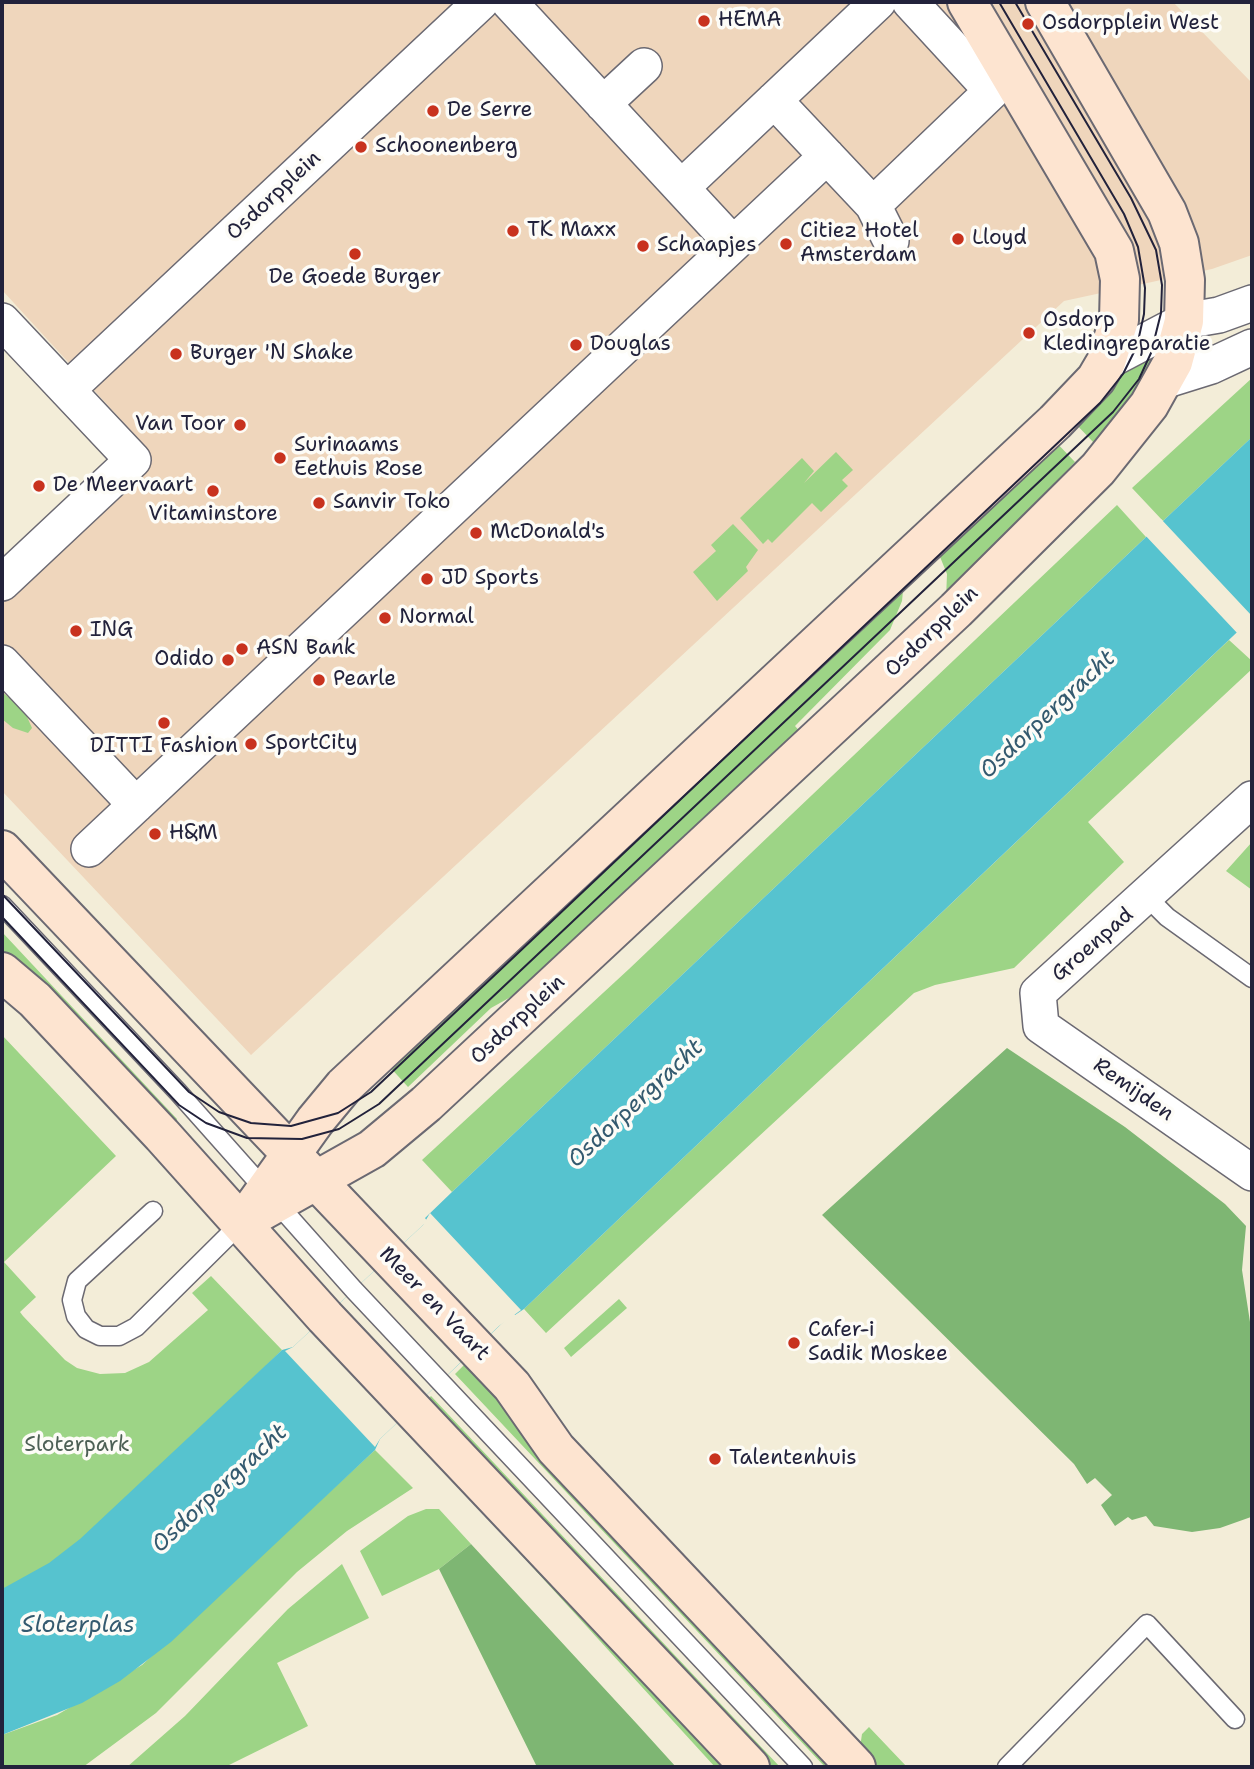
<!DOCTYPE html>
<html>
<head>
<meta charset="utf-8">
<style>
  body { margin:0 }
  #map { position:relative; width:1254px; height:1769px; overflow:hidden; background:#f3edd8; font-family:"Shantell Sans",sans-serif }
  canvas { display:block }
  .frame { position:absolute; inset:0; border:4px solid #22223b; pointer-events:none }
</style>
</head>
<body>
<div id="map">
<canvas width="1254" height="1769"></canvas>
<div class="frame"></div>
</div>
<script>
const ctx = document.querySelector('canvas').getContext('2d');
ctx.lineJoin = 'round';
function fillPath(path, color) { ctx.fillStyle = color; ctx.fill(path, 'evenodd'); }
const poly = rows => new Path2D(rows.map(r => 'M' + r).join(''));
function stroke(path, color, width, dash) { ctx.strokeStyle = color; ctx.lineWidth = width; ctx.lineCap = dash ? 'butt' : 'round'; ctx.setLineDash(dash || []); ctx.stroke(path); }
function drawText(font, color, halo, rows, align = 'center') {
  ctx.font = font + ' "Shantell Sans",sans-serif'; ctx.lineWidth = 7; ctx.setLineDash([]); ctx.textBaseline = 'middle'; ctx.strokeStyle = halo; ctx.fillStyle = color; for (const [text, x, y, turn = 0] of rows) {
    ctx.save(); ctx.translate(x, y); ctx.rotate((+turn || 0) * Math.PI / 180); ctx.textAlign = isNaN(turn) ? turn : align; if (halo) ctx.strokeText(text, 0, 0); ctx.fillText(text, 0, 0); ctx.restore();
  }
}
const built = poly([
  [2,2,1173,2,1252,83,1252,255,1212,269,1064,301,251,1055,2,791,2,587,147,448,2,290]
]);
const green = poly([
  [1158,351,1161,362,1094,443,1072,420,1125,371],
  [1252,378,1252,437,1163,521,1132,488],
  [1052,438,1075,462,946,599,947,574,936,547],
  [836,452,853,470,842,480,848,486,821,512,812,503,772,543,768,539,763,544,740,518,802,458,814,471,804,483],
  [1117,505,1146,537,452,1192,422,1160,629,969],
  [733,524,758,550,746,567,748,571,717,601,693,572,716,551,711,545],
  [904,581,902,601,890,630,795,726,804,736,525,989,491,1008,408,1087,388,1065],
  [1229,640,1252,661,1252,669,1088,822,1124,862,1014,968,935,985,914,993,546,1333,524,1309],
  [2,692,24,710,32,728,28,733,13,728,2,719],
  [1252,842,1252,890,1226,871],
  [2,932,177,1119,174,1125,2,962],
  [2,1035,116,1156,4,1262,36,1297,20,1312,23,1316,65,1360,77,1368,100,1374,125,1373,149,1362,208,1310,192,1293,211,1276,282,1350,25,1602,2,1610],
  [619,1299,627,1308,571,1357,564,1348],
  [466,1363,846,1767,825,1767,455,1374],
  [431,1396,780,1767,760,1767,421,1406],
  [375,1450,413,1488,347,1531,297,1572,156,1713,83,1767,2,1767,2,1735,57,1715,142,1665],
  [431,1456,738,1767,715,1767],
  [426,1509,439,1509,471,1544,439,1569,382,1596,360,1551,408,1516],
  [342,1564,369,1618,277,1663,308,1726,225,1767,127,1767,185,1716,288,1609],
  [869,1727,907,1767,867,1767,859,1754,862,1734]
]);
const forest = poly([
  [1007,1048,1125,1127,1225,1204,1246,1226,1242,1270,1252,1335,1251,1517,1220,1528,1192,1532,1154,1526,1146,1516,1132,1520,1128,1517,1115,1526,1101,1505,1112,1495,1095,1478,1087,1484,1074,1464,822,1215],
  [471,1544,637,1724,676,1767,537,1767,439,1569]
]);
const water = poly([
  [1252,437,1252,618,524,1309,515,1315,513,1313,380,1439,375,1450,171,1642,120,1681,82,1703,2,1735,2,1589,49,1563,80,1539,282,1350,293,1347,423,1225,427,1221,425,1218,452,1192]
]);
const pier = poly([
  [1161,519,1252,616,1252,623,1239,635,1144,534],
  [430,1213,521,1310,499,1326,380,1439,375,1447,285,1351,293,1347,423,1225]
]);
const lane = poly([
  [1147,897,1167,917,1252,978],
  [2,905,178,1092,354,1290,803,1767],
  [153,1211,77,1281,72,1300,76,1316,86,1329,100,1336,119,1336,136,1327,242,1222],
  [1007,1767,1147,1624,1235,1719]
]);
const street = poly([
  [509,2,733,244],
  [774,100,873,205,992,91,910,2],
  [603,104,644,66],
  [681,188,878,2],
  [873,205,891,241],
  [2,321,133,460,2,583],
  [1106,362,1184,321,1219,315,1252,303],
  [1163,381,1211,366,1252,347],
  [67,390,481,2],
  [2,663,136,805],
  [1252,799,1038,993,1041,1026,1252,1173],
  [89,849,827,156]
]);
const secondary = poly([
  [2,850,512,1386,556,1449,856,1767],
  [2,972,35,1000,162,1135,325,1317,750,1767],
  [250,1212,315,1121,344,1086,1055,422,1096,379,1106,362,1119,320,1120,279,1114,251,967,2],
  [242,1222,372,1149,426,1104,956,610,1098,469,1149,405,1173,362,1184,321,1185,280,1179,243,1167,212,1045,2]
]);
const tram = poly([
  [2,894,189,1092,219,1112,251,1123,291,1126,338,1113,371,1092,1100,403,1123,374,1137,346,1144,314,1145,288,1138,247,1124,214,999,2],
  [2,917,179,1105,206,1123,247,1138,302,1139,339,1129,379,1104,1113,412,1139,379,1151,353,1161,313,1162,285,1156,250,1131,198,1015,2]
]);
const markers = [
  [704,21,7,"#c8321e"],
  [1028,24,7,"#c8321e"],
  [433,111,7,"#c8321e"],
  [361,147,7,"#c8321e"],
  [513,231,7,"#c8321e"],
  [958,239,7,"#c8321e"],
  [786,244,7,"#c8321e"],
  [643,246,7,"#c8321e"],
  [355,254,7,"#c8321e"],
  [1029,333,7,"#c8321e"],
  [576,345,7,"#c8321e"],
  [176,354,7,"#c8321e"],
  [240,425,7,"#c8321e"],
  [280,458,7,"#c8321e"],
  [39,486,7,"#c8321e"],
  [213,491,7,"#c8321e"],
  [319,503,7,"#c8321e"],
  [476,533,7,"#c8321e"],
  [427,579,7,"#c8321e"],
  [385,618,7,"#c8321e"],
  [76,631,7,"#c8321e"],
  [242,649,7,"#c8321e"],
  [228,660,7,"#c8321e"],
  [319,680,7,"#c8321e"],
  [164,723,7,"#c8321e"],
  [251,744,7,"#c8321e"],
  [155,834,7,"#c8321e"],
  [794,1343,7,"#c8321e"],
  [715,1459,7,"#c8321e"]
];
const poiNames = [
  ["HEMA",718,21],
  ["Osdorpplein West",1042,24],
  ["De Serre",447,111],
  ["Schoonenberg",375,147],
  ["TK Maxx",527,231],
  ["Citiez Hotel",800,232],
  ["Amsterdam",800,256],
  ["Lloyd",972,239],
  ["Schaapjes",657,246],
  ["De Goede Burger",355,278,"center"],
  ["Osdorp",1043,321],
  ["Kledingreparatie",1043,345],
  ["Douglas",590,345],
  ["Burger 'N Shake",190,354],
  ["Van Toor",226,425,"right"],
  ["Surinaams",294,446],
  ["Eethuis Rose",294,470],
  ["De Meervaart",53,486],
  ["Sanvir Toko",333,503],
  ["Vitaminstore",213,515,"center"],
  ["McDonald's",490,533],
  ["JD Sports",441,579],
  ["Normal",399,618],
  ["ING",90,631],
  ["ASN Bank",256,649],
  ["Odido",214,660,"right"],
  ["Pearle",333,680],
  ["SportCity",265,744],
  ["DITTI Fashion",164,747,"center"],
  ["H&M",169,834],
  ["Cafer-i",808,1331],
  ["Sadik Moskee",808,1355],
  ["Talentenhuis",729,1459]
];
const streetNames = [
  ["Osdorpplein",274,196,-43],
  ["Osdorpplein",932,632,-44],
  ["Groenpad",1093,945,-41],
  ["Osdorpplein",518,1020,-43],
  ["Remijden",1133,1090,35],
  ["Meer en Vaart",434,1304,46]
];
const parkNames = [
  ["Sloterpark",77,1446]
];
const waterNames = [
  ["Osdorpergracht",1048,715,-43],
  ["Osdorpergracht",636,1104,-43],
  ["Osdorpergracht",220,1489,-43],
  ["Sloterplas",78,1626]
];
fillPath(built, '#efd6bc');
fillPath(green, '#9dd486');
fillPath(forest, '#7eb673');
fillPath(water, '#56c3cf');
fillPath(pier, '#f3edd8');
stroke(lane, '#6b6972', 21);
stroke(street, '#6b6972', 38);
stroke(secondary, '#6b6972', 42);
stroke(lane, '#fff', 18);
stroke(street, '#fff', 35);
stroke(secondary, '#fde4d0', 38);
stroke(tram, '#22223b', 2);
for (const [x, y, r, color] of markers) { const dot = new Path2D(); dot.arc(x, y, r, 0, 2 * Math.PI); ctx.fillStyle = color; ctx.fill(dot); stroke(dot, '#fdfcf7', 2.5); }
drawText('21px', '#22223b', '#fdfcf7', poiNames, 'left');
drawText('21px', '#22223b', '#fdfcf7', streetNames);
drawText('21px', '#4d6055', '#fdfcf7', parkNames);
drawText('italic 23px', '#345a6f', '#fdfcf7', waterNames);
</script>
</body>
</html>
